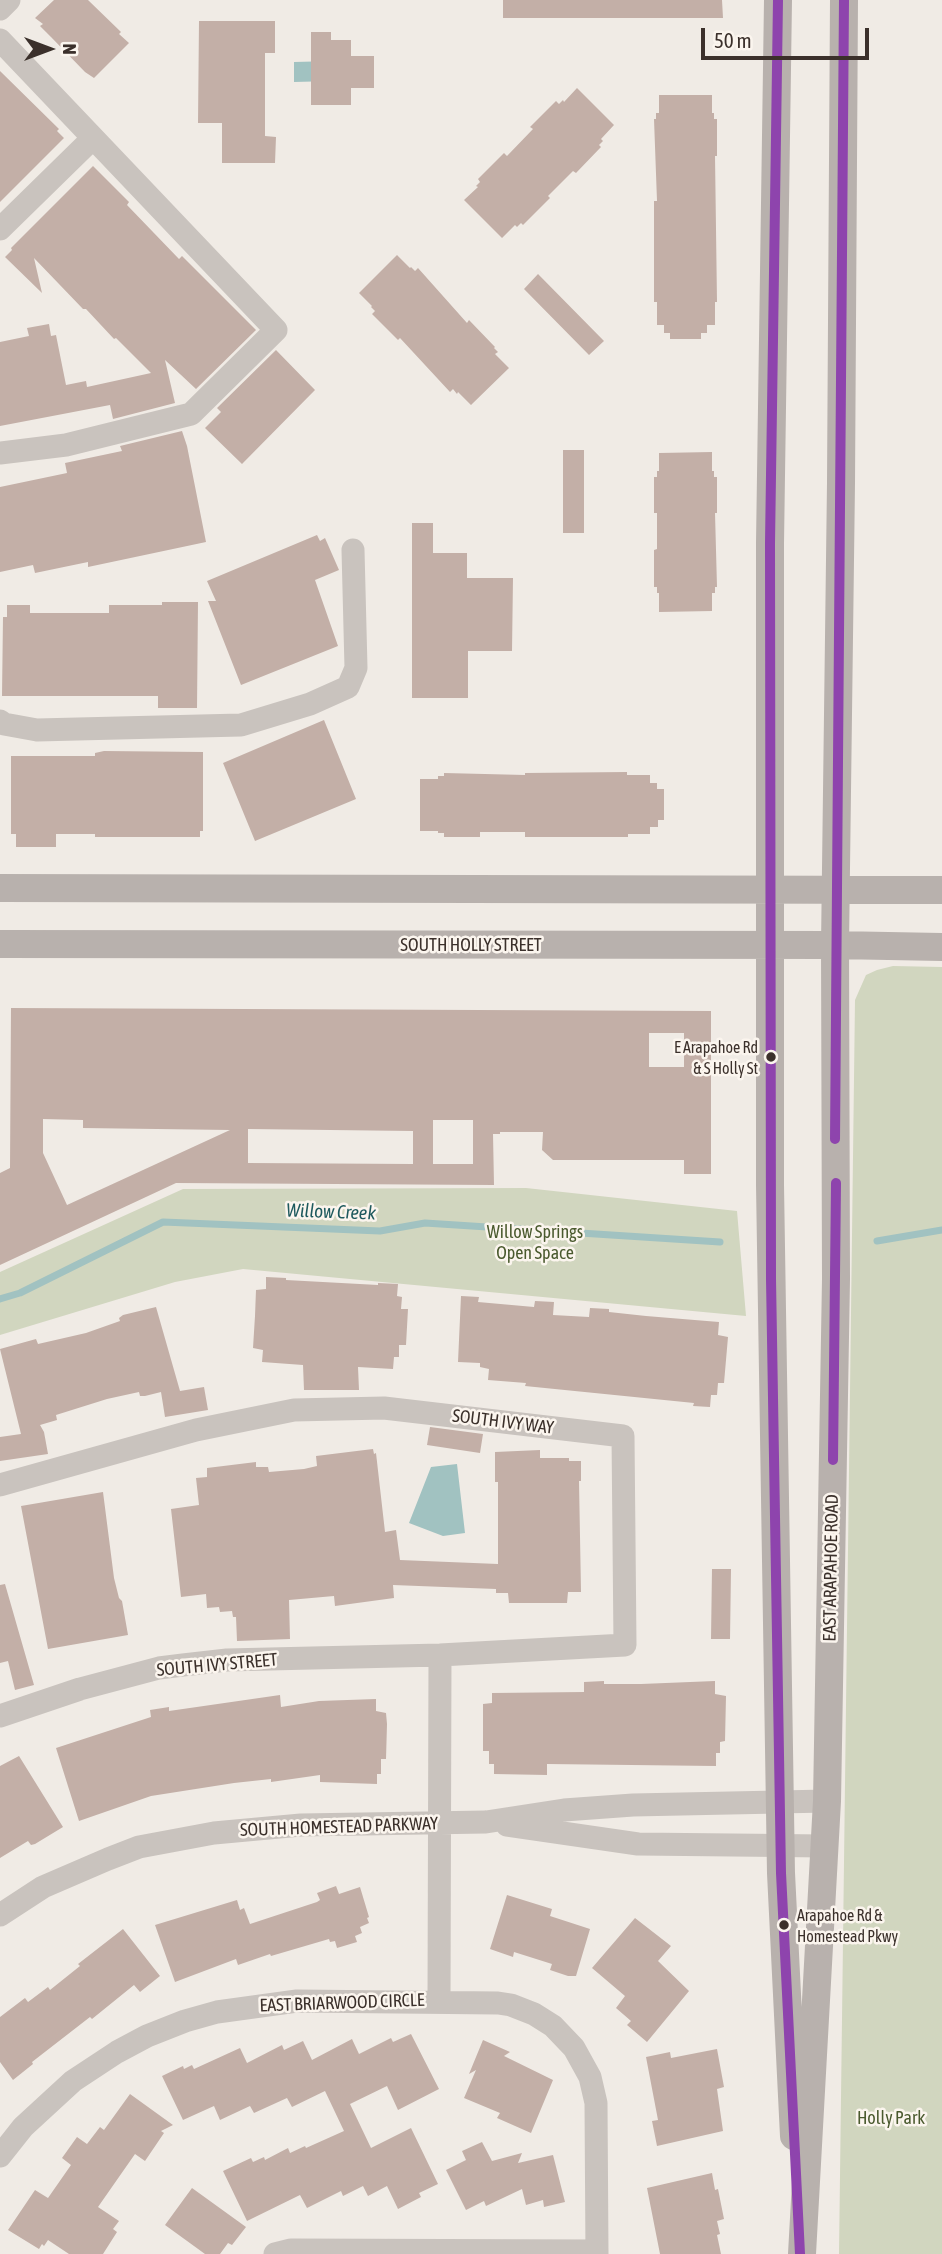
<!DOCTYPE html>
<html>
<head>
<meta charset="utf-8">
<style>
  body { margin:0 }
  #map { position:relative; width:942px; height:2254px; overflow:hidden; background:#f0ebe5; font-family:"Asap Condensed",sans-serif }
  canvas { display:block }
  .north { position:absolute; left:14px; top:14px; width:70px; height:70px; -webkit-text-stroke:5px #fbf5ee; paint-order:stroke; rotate:90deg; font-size:19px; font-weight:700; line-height:28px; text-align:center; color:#3b302b }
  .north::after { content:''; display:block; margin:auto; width:24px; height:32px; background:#3b302b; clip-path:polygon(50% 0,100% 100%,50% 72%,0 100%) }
  .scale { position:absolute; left:701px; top:28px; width:168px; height:32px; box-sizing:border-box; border:4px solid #3b302b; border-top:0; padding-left:9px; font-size:21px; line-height:24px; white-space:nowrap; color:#3b302b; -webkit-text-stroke:5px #fbf5ee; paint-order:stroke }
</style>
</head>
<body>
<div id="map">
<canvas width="942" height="2254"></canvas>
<div class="north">N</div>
<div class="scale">50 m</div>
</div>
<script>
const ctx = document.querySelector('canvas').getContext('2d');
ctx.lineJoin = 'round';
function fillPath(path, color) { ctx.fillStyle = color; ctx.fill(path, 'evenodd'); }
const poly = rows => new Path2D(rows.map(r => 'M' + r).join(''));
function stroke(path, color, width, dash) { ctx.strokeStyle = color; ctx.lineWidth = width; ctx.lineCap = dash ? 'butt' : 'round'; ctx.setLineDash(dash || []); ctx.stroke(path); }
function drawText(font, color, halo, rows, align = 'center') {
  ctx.font = font + ' "Asap Condensed",sans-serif'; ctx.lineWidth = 5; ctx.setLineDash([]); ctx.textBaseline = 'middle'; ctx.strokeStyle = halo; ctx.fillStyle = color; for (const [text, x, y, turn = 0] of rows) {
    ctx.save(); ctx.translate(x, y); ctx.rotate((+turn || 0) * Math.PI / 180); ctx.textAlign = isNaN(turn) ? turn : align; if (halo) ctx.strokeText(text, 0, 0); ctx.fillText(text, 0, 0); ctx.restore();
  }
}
const green = poly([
  [893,966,942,967,942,2254,839,2254,855,1000,866,975,877,970],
  [526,1188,737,1211,746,1316,243,1269,175,1282,0,1335,0,1272,183,1189]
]);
const water = poly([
  [333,61,333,81,294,82,294,62],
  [457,1464,465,1533,443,1536,409,1523,431,1467]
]);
const stream = poly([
  [877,1241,942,1230],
  [0,1299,20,1293,163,1222,380,1231,425,1223,720,1242]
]);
const building = poly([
  [54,0,88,0,121,32,119,34,129,43,94,78,85,72,51,37,40,26,43,24,35,18],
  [503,0,722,0,723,18,503,18],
  [199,21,275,21,275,53,265,53,265,136,276,137,275,163,222,163,222,123,198,123],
  [311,32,331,32,331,40,351,40,351,56,374,56,374,88,351,88,351,105,311,105],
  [0,71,59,129,57,131,64,138,0,202],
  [577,88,614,125,601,139,603,141,599,145,601,147,576,173,573,171,548,196,550,198,523,225,521,223,517,227,515,225,502,238,464,200,478,187,476,186,480,182,478,179,504,153,507,156,533,129,530,127,556,101,559,104,563,100,564,102],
  [659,95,712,95,712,113,714,113,714,119,717,119,717,156,715,156,717,302,715,302,715,325,707,325,707,333,701,333,701,339,670,339,670,333,664,333,664,325,657,325,657,302,654,302,654,201,657,201,654,119,656,119,656,113,659,113],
  [93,166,129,202,127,205,179,259,182,256,256,330,196,389,165,360,175,403,113,419,110,405,0,426,0,342,29,336,27,328,49,324,51,336,56,335,66,385,86,381,87,387,151,373,116,338,114,339,86,309,83,309,34,258,42,293,5,257,12,250,11,248],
  [397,255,410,268,411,267,415,271,418,268,467,323,469,320,495,347,494,348,498,352,495,354,509,368,471,405,458,392,457,394,453,389,450,392,400,338,398,340,372,314,375,311,371,307,372,306,359,293],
  [538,274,604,341,589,355,524,289],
  [276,350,315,390,242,464,205,428,221,412,217,408],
  [182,431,187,446,206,542,88,567,88,562,35,573,33,565,0,572,0,487,67,473,65,463,122,451,120,446],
  [563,450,584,450,584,533,563,533],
  [712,452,712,471,714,471,714,477,717,477,717,513,715,513,717,587,715,587,715,593,712,593,712,611,659,612,659,593,657,593,657,587,654,587,654,550,657,549,657,513,654,513,654,477,657,477,657,471,659,471,659,453],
  [412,523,433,523,433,553,467,553,467,578,513,578,512,651,468,651,468,698,412,698],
  [317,535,320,541,325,538,339,570,315,580,338,646,241,685,208,601,216,601,207,581],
  [162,602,198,602,197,708,158,708,158,696,2,696,3,617,7,617,7,605,30,605,30,613,109,613,109,605,162,605],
  [324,720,356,799,255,841,223,763],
  [104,751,203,752,203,831,200,831,200,837,95,837,95,834,56,834,56,847,16,847,16,834,11,834,11,756,95,756,95,753],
  [627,772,627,775,650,775,650,783,657,783,657,789,664,789,664,820,658,820,658,827,650,827,650,834,628,834,628,837,525,837,525,832,480,832,480,837,444,837,444,833,438,833,438,831,420,831,420,779,438,779,438,776,444,776,444,773,525,775,525,773],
  [11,1008,711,1011,711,1174,684,1174,684,1160,553,1160,542,1150,543,1132,500,1132,500,1134,493,1134,494,1185,176,1183,0,1265,0,1173,10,1168],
  [649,1033,684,1033,684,1067,649,1067],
  [43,1119,83,1120,83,1128,230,1130,67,1205,43,1153],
  [433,1120,473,1120,473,1164,433,1164],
  [248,1129,413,1131,413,1164,248,1163],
  [266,1277,286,1278,286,1280,378,1285,378,1283,398,1284,397,1296,402,1297,401,1309,408,1309,406,1345,399,1345,399,1357,394,1357,393,1369,358,1367,359,1390,304,1390,303,1365,262,1362,263,1350,253,1348,255,1316,256,1290,266,1289],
  [461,1296,479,1297,478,1302,534,1307,535,1301,554,1302,553,1315,589,1317,590,1308,609,1309,609,1312,646,1316,719,1322,718,1335,728,1337,724,1383,718,1383,717,1395,711,1395,710,1407,693,1406,694,1403,525,1386,526,1383,488,1380,489,1369,480,1367,480,1363,458,1362],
  [156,1307,180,1391,204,1387,208,1410,165,1417,161,1392,145,1396,140,1396,139,1392,107,1399,56,1415,57,1420,40,1425,44,1432,48,1454,0,1461,0,1437,21,1434,0,1349,36,1339,38,1344,86,1333,120,1321,119,1318,123,1315],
  [430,1427,483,1434,480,1453,427,1445],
  [373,1449,374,1454,376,1453,385,1532,396,1530,400,1560,498,1564,498,1482,495,1482,495,1452,540,1450,540,1458,569,1458,569,1461,581,1461,581,1481,579,1481,581,1592,568,1592,567,1603,509,1603,508,1593,496,1593,496,1589,393,1585,394,1598,335,1606,334,1596,289,1600,290,1639,237,1641,236,1617,233,1617,232,1611,220,1612,219,1607,207,1608,206,1594,181,1597,171,1509,199,1505,196,1478,207,1477,207,1468,256,1462,256,1467,268,1467,269,1472,304,1469,317,1466,316,1456],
  [103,1492,114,1578,119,1598,122,1601,128,1635,48,1649,21,1506],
  [712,1569,731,1569,730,1639,711,1639],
  [5,1584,34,1685,15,1690,8,1661,0,1663,0,1585],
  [604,1681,604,1684,641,1684,715,1681,715,1694,726,1696,725,1741,720,1742,720,1753,716,1753,716,1766,547,1764,547,1775,494,1774,494,1764,489,1764,489,1751,483,1751,483,1704,492,1703,492,1693,584,1692,584,1682],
  [280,1695,281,1707,319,1701,376,1699,376,1711,386,1713,387,1724,386,1759,381,1759,381,1774,377,1774,377,1784,320,1782,320,1775,271,1782,271,1779,234,1783,151,1796,79,1821,56,1748,151,1717,150,1710,169,1707,169,1711],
  [19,1756,63,1827,35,1844,31,1845,28,1841,0,1858,0,1766],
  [336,1886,339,1894,360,1887,369,1917,367,1918,369,1923,360,1927,362,1933,355,1936,357,1942,337,1948,335,1941,330,1942,329,1939,271,1956,270,1954,238,1965,236,1959,175,1982,155,1925,237,1900,240,1910,244,1908,250,1924,317,1902,320,1900,317,1893],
  [507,1895,552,1909,550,1916,590,1929,576,1976,568,1976,550,1970,552,1964,514,1952,513,1957,490,1949],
  [635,1918,671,1946,658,1961,689,1991,647,2042,627,2025,631,2021,616,2008,625,1996,592,1968],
  [123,1929,160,1976,140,1992,134,1985,92,2019,90,2017,32,2062,33,2064,13,2080,0,2062,0,2017,25,1998,28,2002,48,1987,50,1990,80,1966,78,1964],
  [411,2034,439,2089,398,2110,387,2086,350,2104,371,2148,411,2128,438,2184,419,2193,421,2197,398,2209,387,2186,368,2196,363,2186,343,2196,341,2191,307,2208,300,2195,247,2221,223,2171,251,2158,253,2162,264,2157,265,2160,288,2148,290,2153,305,2146,306,2148,344,2131,325,2091,292,2107,287,2098,254,2113,250,2106,220,2120,214,2106,183,2120,162,2076,183,2066,184,2069,192,2065,194,2069,240,2048,247,2063,282,2045,284,2050,303,2041,312,2060,352,2039,359,2054,391,2038,393,2042],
  [483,2040,510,2052,504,2056,553,2080,531,2133,497,2118,500,2113,464,2098,476,2070,469,2074],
  [717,2049,724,2087,717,2089,723,2131,657,2146,652,2121,658,2120,646,2057,670,2052,671,2058],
  [130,2094,173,2125,161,2131,164,2133,145,2161,135,2154,98,2207,119,2221,113,2229,117,2232,103,2254,69,2254,48,2240,44,2246,42,2244,39,2249,8,2230,35,2190,48,2198,71,2165,62,2158,77,2137,87,2144,100,2127,104,2130],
  [482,2142,492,2161,522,2153,518,2163,553,2155,565,2202,544,2207,543,2200,526,2205,522,2189,486,2206,484,2201,466,2210,446,2170,466,2160,462,2151],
  [712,2173,715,2190,718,2189,724,2219,717,2221,720,2234,717,2235,721,2254,660,2254,647,2188],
  [192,2188,246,2227,232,2245,228,2243,220,2254,205,2254,165,2225]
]);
const minor = poly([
  [0,9,9,0],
  [0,40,276,330,191,414,66,445,0,453],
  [0,229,93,138],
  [0,721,4,724,37,730,241,725,310,704,348,687,356,668,353,550],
  [0,1485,196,1430,294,1410,384,1408,623,1436,625,1645,440,1655,227,1660,183,1665,159,1668,80,1689,0,1716],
  [507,1825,638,1844,826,1846],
  [0,1915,43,1887,108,1859,139,1847,214,1833,301,1825,486,1822,564,1810,633,1805,827,1801],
  [439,2001,440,1655],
  [0,2156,23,2127,73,2081,117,2052,147,2036,185,2021,217,2012,297,2001,498,2003,511,2005,534,2014,553,2026,574,2048,590,2077,596,2103,597,2254],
  [275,2254,291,2250,597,2251]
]);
const major = poly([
  [778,0,770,543,770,1185,781,1873,794,2136],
  [0,888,942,890],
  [0,944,835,945,942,947],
  [802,2254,827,1801,836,1279,835,945,841,483,844,0]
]);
const bus1 = poly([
  [778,0,770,543,771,1279,781,1873,800,2254],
  [835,1139,844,0],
  [833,1460,836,1183]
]);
const markers = [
  [771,1057,6,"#3b302b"],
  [784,1925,6,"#3b302b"]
];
const busNames = [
  ["E Arapahoe Rd",758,1048],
  ["& S Holly St",758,1069],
  ["Arapahoe Rd &",797,1916,"left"],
  ["Homestead Pkwy",797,1937,"left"]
];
const streetNames = [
  ["SOUTH HOLLY STREET",471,945],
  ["SOUTH IVY WAY",503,1422,7],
  ["EAST ARAPAHOE ROAD",831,1568,-89],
  ["SOUTH IVY STREET",217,1665,-5],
  ["SOUTH HOMESTEAD PARKWAY",339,1827,-2],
  ["EAST BRIARWOOD CIRCLE",342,2003,-2]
];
const parkNames = [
  ["Willow Springs",535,1232],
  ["Open Space",535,1253],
  ["Holly Park",891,2118]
];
const waterNames = [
  ["Willow Creek",331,1212,2]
];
fillPath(green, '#d1d6bf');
fillPath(water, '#a1c2c1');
stroke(stream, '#a1c2c1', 7);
fillPath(building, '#c3afa7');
stroke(minor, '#c9c3be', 23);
stroke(major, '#b8b1ad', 28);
stroke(bus1, '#8e44ad', 10);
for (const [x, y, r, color] of markers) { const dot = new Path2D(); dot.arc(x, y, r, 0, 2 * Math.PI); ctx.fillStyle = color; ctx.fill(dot); stroke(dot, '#fbf5ee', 2.5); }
drawText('16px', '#3b302b', '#fbf5ee', busNames, 'right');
drawText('18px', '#3b302b', '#fbf5ee', streetNames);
drawText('18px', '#4a5a2e', '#fbf5ee', parkNames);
drawText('italic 19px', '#1f5a5e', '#fbf5ee', waterNames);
</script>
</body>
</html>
